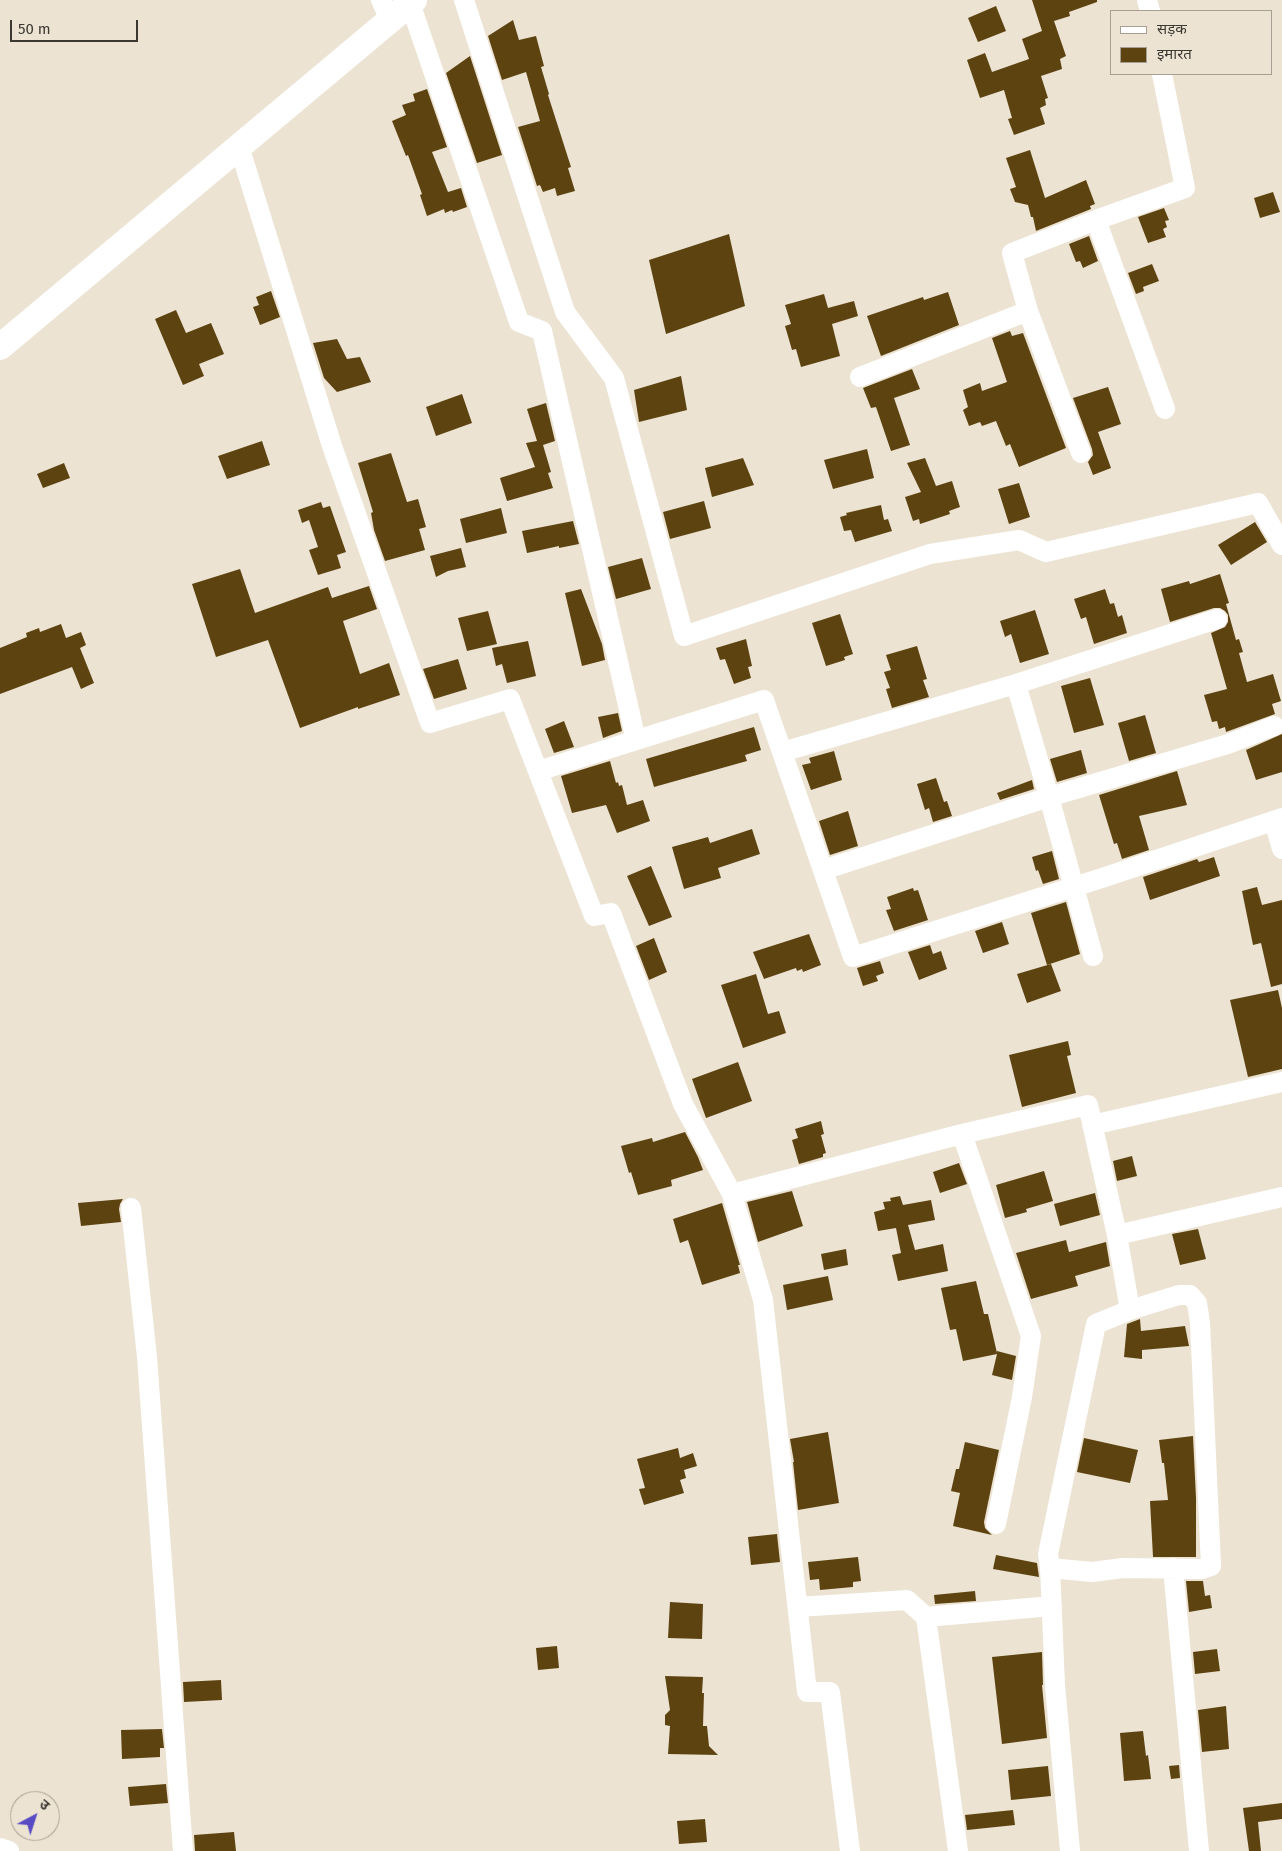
<!DOCTYPE html>
<html>
<head>
<meta charset="utf-8">
<style>
  body { margin:0 }
  #map { position:relative; width:1282px; height:1851px; overflow:hidden; background:#ece3d3; font-family:"Fira Sans","Noto Sans Devanagari",sans-serif }
  canvas { display:block }
  .legend { position:absolute; left:1110px; top:10px; width:162px; height:65px; box-sizing:border-box; background:#ece3d3; border:1px solid #a69f93; margin:0; padding:6px 9px; list-style:none; font-size:15px; color:#3c3933 }
  .legend li { display:flex; align-items:center; gap:10px; height:25px }
  .legend b { width:25px; border:1px solid #a69f93 }
  .north { position:absolute; left:10px; top:1791px; width:50px; height:50px; box-sizing:border-box; background:#ece3d3; border:1px solid #a69f93; border-radius:50%; rotate:40deg; font-size:14px; font-weight:700; line-height:20px; text-align:center; color:#3c3933 }
  .north::after { content:''; display:block; margin:auto; width:18px; height:22px; background:#594bc3; clip-path:polygon(50% 0,100% 100%,50% 72%,0 100%) }
  .scale { position:absolute; left:10px; top:20px; width:128px; height:22px; box-sizing:border-box; border:2px solid #3c3933; border-top:0; padding-left:6px; font-size:15px; line-height:18px; white-space:nowrap; color:#3c3933; -webkit-text-stroke:4px #ece3d3; paint-order:stroke }
</style>
</head>
<body>
<div id="map">
<canvas width="1282" height="1851"></canvas>
<ul class="legend">
<li><b style="height:6px;background:#fff"></b>सड़क</li>
<li><b style="height:14px;background:#5d4310"></b>इमारत</li>
</ul>
<div class="north">उ</div>
<div class="scale">50 m</div>
</div>
<script>
const ctx = document.querySelector('canvas').getContext('2d');
ctx.lineJoin = 'round';
function fillPath(path, color) { ctx.fillStyle = color; ctx.fill(path, 'evenodd'); }
const poly = rows => new Path2D(rows.map(r => 'M' + r).join(''));
function stroke(path, color, width, dash) { ctx.strokeStyle = color; ctx.lineWidth = width; ctx.lineCap = dash ? 'butt' : 'round'; ctx.setLineDash(dash || []); ctx.stroke(path); }
const building = poly([
  [1032,0,1097,0,1097,2,1069,12,1070,16,1054,21,1066,56,1060,59,1062,69,1041,76,1048,98,1045,99,1046,105,1040,108,1045,124,1014,135,1008,119,1012,118,1004,90,980,98,967,60,985,53,992,72,1029,59,1022,39,1042,31],
  [996,6,1006,31,978,42,968,18],
  [513,20,519,40,536,36,544,66,541,67,549,94,548,95,571,167,568,168,575,191,557,196,555,188,543,192,540,185,537,186,518,127,540,121,526,72,502,80,488,36],
  [470,56,502,155,477,163,446,73],
  [427,89,447,147,432,152,448,192,461,188,467,207,453,212,452,210,445,213,444,209,427,216,420,195,422,194,408,155,406,156,392,121,406,115,402,105,415,101,413,94],
  [1030,150,1045,198,1086,180,1095,204,1090,206,1091,209,1036,231,1033,217,1031,217,1028,205,1015,202,1010,189,1016,187,1006,158],
  [1273,192,1280,212,1260,218,1254,198],
  [1164,208,1169,220,1165,221,1167,227,1163,229,1166,237,1148,243,1138,217],
  [729,234,745,306,666,334,649,260],
  [1089,236,1098,261,1083,268,1080,261,1076,262,1069,244],
  [1152,264,1159,281,1143,287,1144,291,1136,294,1128,273],
  [271,291,280,317,260,325,253,307,259,305,256,297],
  [948,292,959,325,881,356,867,316,923,297,924,300],
  [824,294,828,308,854,301,858,316,832,324,840,356,801,367,796,349,792,350,785,326,791,324,785,305],
  [176,310,186,333,211,323,224,354,199,364,204,376,183,385,155,319],
  [1010,331,1012,336,1023,333,1066,448,1019,467,1010,444,1006,446,996,421,982,426,980,422,969,426,963,410,968,407,963,390,980,383,982,391,1007,382,992,338],
  [337,339,347,359,360,357,371,382,337,392,324,378,313,343],
  [912,369,920,389,894,398,910,445,891,451,876,407,871,408,863,388],
  [681,376,687,410,639,422,634,390],
  [1108,387,1121,424,1098,432,1111,468,1093,475,1088,462,1093,455,1092,449,1073,398],
  [462,394,472,423,436,436,426,407],
  [546,403,555,441,543,445,551,472,548,473,553,488,507,501,500,478,535,467,526,443,537,441,527,409],
  [262,441,270,465,227,479,218,456],
  [867,449,874,478,833,489,824,460],
  [391,453,407,502,418,499,426,527,419,529,425,550,385,561,374,530,371,513,373,512,358,463],
  [743,458,754,485,712,497,705,468],
  [925,458,936,486,952,481,960,507,949,511,950,514,920,524,919,519,913,521,905,497,921,492,907,463],
  [64,463,70,478,43,488,37,474],
  [1019,483,1030,517,1009,524,998,489],
  [704,501,711,528,670,539,663,512],
  [321,502,323,508,330,506,346,552,337,555,341,568,318,575,309,550,318,547,309,520,302,523,298,510],
  [881,505,884,520,888,519,892,531,855,542,851,530,844,531,840,517,847,515,846,513],
  [501,508,507,533,466,543,460,519],
  [573,521,579,544,559,548,559,546,527,553,522,531],
  [1255,522,1267,542,1231,565,1218,545],
  [461,548,466,567,448,571,436,577,430,556],
  [642,558,651,589,616,599,608,567],
  [240,569,255,613,328,587,332,598,369,586,377,609,343,621,360,674,389,663,400,695,358,709,358,707,300,728,268,640,216,657,192,584],
  [1220,574,1229,603,1226,604,1236,640,1239,639,1243,652,1239,653,1247,682,1273,674,1281,701,1272,704,1275,714,1226,732,1225,727,1219,729,1217,721,1212,722,1204,695,1227,689,1211,633,1225,627,1228,622,1228,615,1225,611,1220,608,1214,608,1170,622,1161,589,1189,581,1190,584],
  [581,589,602,644,605,660,582,666,565,593],
  [1105,589,1110,604,1114,603,1118,617,1122,615,1127,633,1094,644,1086,617,1081,619,1074,599],
  [1035,610,1049,654,1020,663,1011,634,1005,637,1000,621],
  [488,611,497,644,467,651,458,618],
  [840,614,853,654,844,657,845,660,826,666,812,623],
  [61,624,66,638,81,632,86,645,80,648,94,683,81,689,72,667,0,694,0,648,27,637,26,633,39,628,40,632],
  [746,639,752,666,748,667,751,678,734,684,725,659,720,660,716,648],
  [528,641,536,676,507,683,502,664,496,666,492,648],
  [917,646,927,679,923,680,929,697,892,708,886,689,890,688,884,672,891,670,886,655],
  [458,659,467,689,434,699,423,669],
  [1090,678,1104,725,1074,733,1061,686],
  [618,713,622,731,603,738,598,717],
  [1145,715,1156,753,1129,761,1118,723],
  [564,721,574,747,554,753,545,729],
  [754,727,761,750,745,755,747,761,654,787,646,759],
  [1282,734,1282,772,1256,780,1246,750],
  [1081,750,1087,773,1057,782,1050,759],
  [834,751,842,780,811,790,802,765,811,763,809,758],
  [610,761,616,783,618,782,619,786,622,785,627,805,643,800,650,821,617,833,606,805,572,813,561,776],
  [1177,771,1187,805,1139,816,1149,850,1122,859,1117,843,1114,844,1099,795],
  [936,778,944,802,947,801,952,816,933,822,929,808,925,810,917,784],
  [1032,780,1034,789,1000,800,997,793],
  [848,811,858,846,830,855,819,821],
  [752,829,760,854,718,868,721,878,684,889,672,847,708,837,710,843],
  [1052,851,1059,879,1043,884,1038,870,1036,871,1032,857],
  [1214,857,1220,876,1150,900,1143,877,1197,859,1199,862],
  [651,866,672,917,649,926,627,876],
  [1257,887,1262,905,1282,900,1282,984,1271,987,1261,943,1253,945,1242,891],
  [913,888,914,891,918,890,928,920,894,931,886,910,891,909,887,897],
  [1066,902,1080,954,1047,965,1031,913],
  [1002,922,1009,944,983,953,975,931],
  [809,934,821,965,803,972,802,969,797,971,796,968,764,979,753,952],
  [654,938,667,972,649,980,636,946],
  [930,945,933,954,941,951,947,969,919,980,908,952],
  [880,961,884,973,876,976,878,981,863,986,857,968],
  [1051,964,1061,991,1027,1003,1017,974],
  [756,974,768,1014,779,1011,786,1033,743,1048,721,985],
  [1278,990,1282,1008,1282,1069,1248,1077,1230,1000],
  [1068,1041,1071,1055,1067,1056,1076,1093,1022,1107,1009,1055],
  [738,1062,752,1101,706,1118,692,1079],
  [821,1121,824,1134,821,1135,826,1153,823,1154,823,1157,799,1164,792,1140,798,1138,795,1129],
  [685,1132,698,1157,703,1170,671,1180,672,1186,638,1195,631,1172,629,1173,621,1146,652,1138,653,1142],
  [1132,1156,1137,1176,1117,1181,1113,1161],
  [959,1163,967,1184,940,1193,933,1172],
  [1044,1171,1053,1201,1026,1209,1027,1212,1005,1218,996,1185],
  [792,1191,803,1226,758,1242,747,1202],
  [1095,1193,1100,1215,1060,1226,1054,1204],
  [900,1196,903,1205,931,1200,935,1220,908,1225,915,1250,943,1244,948,1271,898,1281,892,1255,901,1253,896,1228,878,1231,874,1212,885,1209,883,1202,891,1201,890,1198],
  [123,1199,120,1204,119,1209,121,1222,81,1226,78,1203],
  [722,1203,740,1265,738,1265,740,1273,702,1285,688,1240,680,1243,673,1219],
  [1198,1229,1206,1259,1180,1265,1172,1234],
  [1066,1240,1069,1252,1106,1242,1110,1266,1075,1276,1078,1286,1031,1299,1016,1253],
  [846,1249,848,1265,824,1270,821,1254],
  [828,1276,833,1300,787,1310,783,1285],
  [976,1281,984,1314,988,1314,997,1353,997,1351,1016,1356,1012,1380,992,1375,997,1354,963,1361,956,1329,950,1330,941,1288],
  [1140,1319,1141,1331,1185,1326,1189,1346,1142,1350,1142,1359,1124,1357,1127,1324],
  [828,1432,839,1503,798,1510,793,1462,794,1462,790,1439],
  [1193,1436,1196,1498,1196,1557,1153,1557,1150,1501,1168,1500,1164,1463,1162,1463,1159,1440],
  [1084,1438,1138,1450,1130,1483,1077,1472],
  [965,1442,999,1450,984,1522,985,1528,992,1535,953,1526,960,1493,951,1491,956,1469,959,1469],
  [678,1448,680,1458,693,1453,697,1466,684,1470,686,1478,680,1480,684,1493,644,1505,639,1489,645,1488,637,1459],
  [777,1534,780,1562,751,1565,748,1537],
  [996,1555,1037,1563,1039,1577,993,1569],
  [858,1557,861,1581,853,1582,853,1587,820,1590,819,1579,810,1580,808,1562],
  [1186,1581,1203,1581,1205,1596,1210,1595,1212,1608,1189,1612],
  [975,1591,976,1601,935,1604,934,1595],
  [670,1602,703,1604,702,1639,668,1638],
  [557,1646,559,1668,538,1670,536,1648],
  [1217,1649,1220,1671,1195,1674,1193,1652],
  [1042,1652,1043,1685,1042,1685,1047,1738,1002,1744,992,1657],
  [665,1676,703,1677,702,1693,704,1693,703,1726,707,1726,709,1746,718,1755,668,1754,670,1726,665,1725,665,1715,670,1710],
  [221,1680,222,1700,184,1702,183,1682],
  [1226,1706,1229,1749,1202,1752,1198,1710],
  [162,1729,164,1748,160,1748,160,1757,122,1759,121,1730],
  [1143,1731,1146,1756,1148,1755,1151,1779,1124,1781,1120,1733],
  [1179,1765,1180,1778,1171,1779,1169,1766],
  [1048,1766,1051,1796,1011,1800,1008,1770],
  [166,1784,168,1803,130,1806,128,1787],
  [1282,1803,1282,1819,1258,1822,1261,1851,1249,1851,1243,1808],
  [1013,1810,1015,1825,967,1830,965,1815],
  [705,1819,707,1842,679,1844,677,1821],
  [234,1832,236,1851,195,1851,194,1835]
]);
const minor = poly([
  [381,0,390,20],
  [464,0,565,312,614,378,684,636,930,554,1019,540,1046,552,1258,503,1282,545],
  [1147,0,1150,11],
  [410,3,519,322,542,331,636,740],
  [239,146,332,446,430,723,510,699,594,916,611,913,683,1104,732,1194,962,1134,1088,1105,1117,1235,1130,1310,1096,1324,1048,1554,1050,1568,1055,1685,1070,1851],
  [1096,220,1165,409],
  [860,377,1028,311],
  [1081,453,1028,311,1012,253,1096,220,1185,188,1162,74],
  [1016,684,1049,797,1093,956],
  [782,752,1016,684,1217,619],
  [538,771,764,700,853,957,1102,878,1282,818],
  [1274,821,1282,849],
  [823,870,1049,797,1228,744,1274,726],
  [1092,1125,1282,1082],
  [962,1134,1031,1336,1022,1397,996,1524],
  [732,1194,763,1300,807,1692,830,1692,850,1851],
  [131,1208,147,1357,183,1851],
  [1117,1235,1282,1197],
  [1050,1568,1092,1572,1123,1568,1202,1569,1211,1566,1200,1323,1197,1303,1190,1295,1179,1295,1130,1310],
  [1173,1568,1199,1851],
  [798,1607,907,1600,926,1617,958,1851],
  [926,1617,1052,1606],
  [0,1848,9,1851]
]);
const major = poly([
  [0,347,414,0]
]);
fillPath(building, '#5d4310');
stroke(minor, '#fff', 20);
stroke(major, '#fff', 26);
</script>
</body>
</html>
